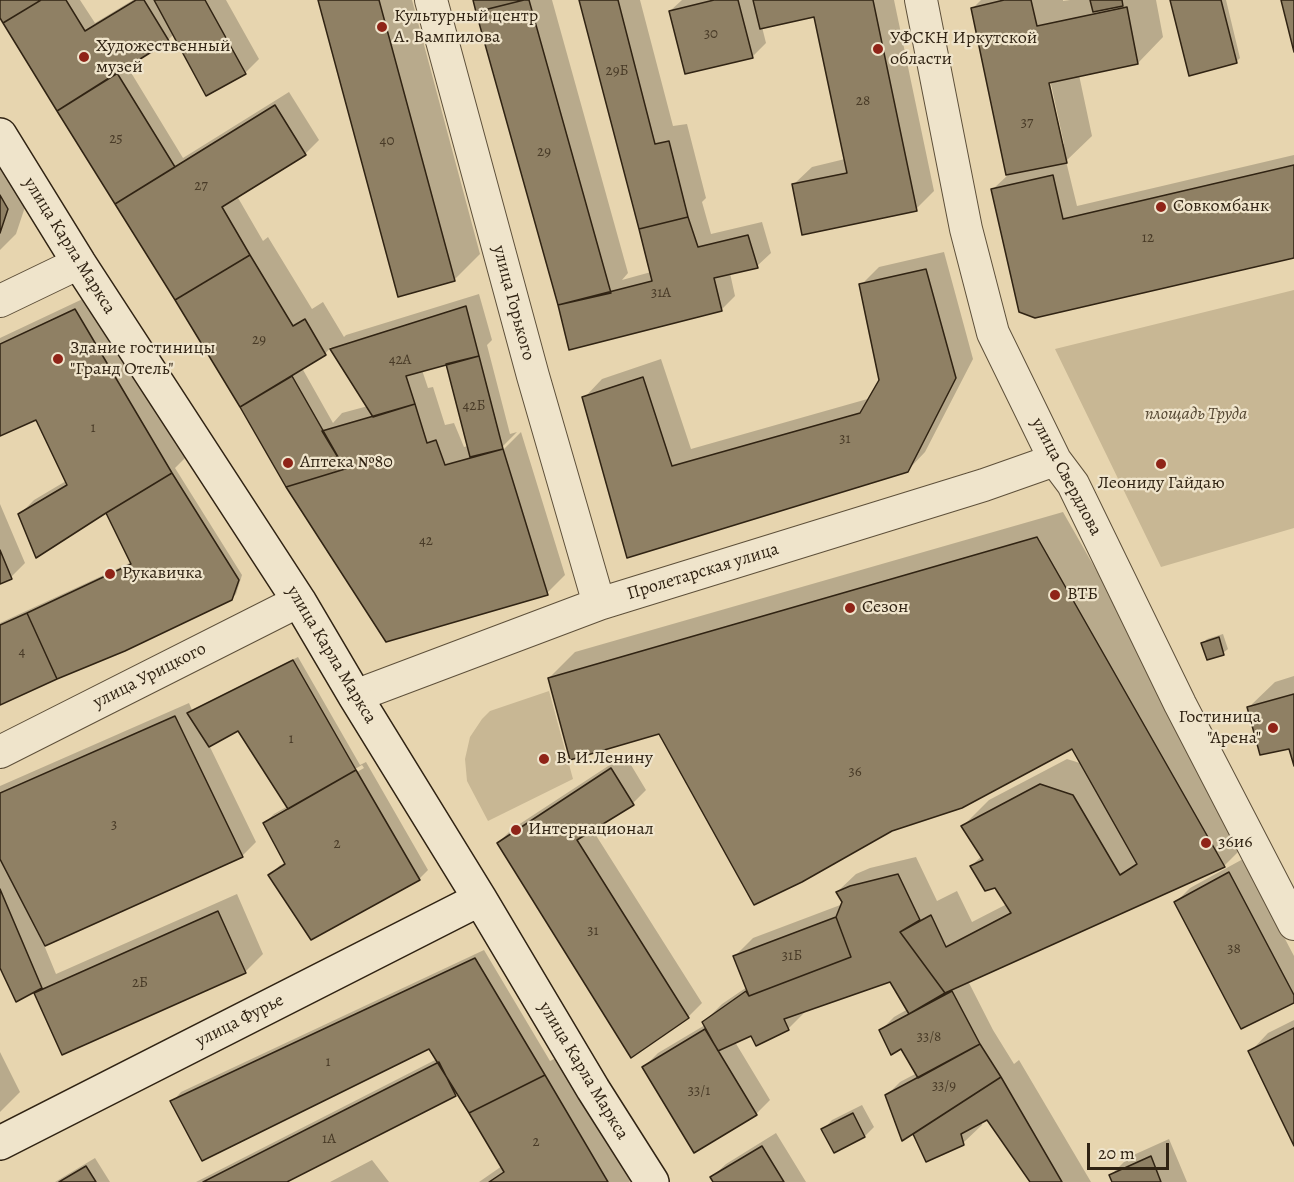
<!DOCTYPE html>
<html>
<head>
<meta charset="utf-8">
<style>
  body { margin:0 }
  #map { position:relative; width:1294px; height:1182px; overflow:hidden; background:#e7d5af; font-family:Alegreya,serif }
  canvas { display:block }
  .scale { position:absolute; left:1087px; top:1143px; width:82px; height:27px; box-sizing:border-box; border:3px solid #302313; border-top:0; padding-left:8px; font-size:18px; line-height:21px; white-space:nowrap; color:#302313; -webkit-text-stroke:4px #efe4cb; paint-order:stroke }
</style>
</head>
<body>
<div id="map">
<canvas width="1294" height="1182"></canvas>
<div class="scale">20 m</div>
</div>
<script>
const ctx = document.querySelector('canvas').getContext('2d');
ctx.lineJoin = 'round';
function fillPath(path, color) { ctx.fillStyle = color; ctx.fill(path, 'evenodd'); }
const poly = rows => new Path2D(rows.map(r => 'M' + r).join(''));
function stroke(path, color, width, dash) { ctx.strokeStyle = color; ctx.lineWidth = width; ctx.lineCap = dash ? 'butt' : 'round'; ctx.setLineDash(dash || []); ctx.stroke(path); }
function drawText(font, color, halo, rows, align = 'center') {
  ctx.font = font + ' Alegreya,serif'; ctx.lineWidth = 4.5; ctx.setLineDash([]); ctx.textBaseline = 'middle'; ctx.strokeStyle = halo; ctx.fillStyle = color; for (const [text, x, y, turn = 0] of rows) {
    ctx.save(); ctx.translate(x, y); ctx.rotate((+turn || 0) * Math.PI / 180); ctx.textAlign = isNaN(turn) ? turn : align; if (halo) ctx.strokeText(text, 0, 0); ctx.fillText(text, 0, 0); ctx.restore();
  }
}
const green = poly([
  [1294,290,1294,528,1161,567,1055,349],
  [549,691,573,779,488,821,467,781,465,759,470,737,482,719,490,711]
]);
const shadow = poly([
  [0,0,80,0,95,23,133,0,226,0,259,59,245,73,174,34,168,40,127,66,183,158,289,92,319,140,305,154,237,196,263,241,268,237,312,309,323,302,344,337,346,335,479,294,492,340,487,345,510,434,517,432,496,453,498,455,521,432,565,575,547,593,247,403,0,15],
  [331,347,368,406,342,413,333,423,302,368,325,354],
  [447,363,468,446,464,447,454,423,445,425,433,387,428,388,422,370],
  [320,0,412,0,480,254,454,280],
  [475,0,552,0,628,273,622,280,651,272,580,0,640,0,673,126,687,124,706,198,702,202,711,234,762,222,771,253,757,266,730,273,735,296,721,310,570,348],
  [682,0,894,0,934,191,916,209,793,185,812,167,845,159,816,16,762,27,766,43,752,57,670,11],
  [981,0,1063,0,1063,1,1070,0,1156,0,1163,37,1138,63,1079,75,1092,136,1066,161,1077,206,1294,155,1294,256,1036,317,993,189,1008,175,973,8],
  [1049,75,1064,144,1061,144,1046,76],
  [1172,0,1226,0,1240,58,1236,62],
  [0,126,33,183,16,234,0,250],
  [944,252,973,359,925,452,907,471,628,556,584,398,602,379,661,359,691,449,871,398,881,380,861,285,879,267],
  [89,296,185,458,175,468,242,575,236,594,231,599,0,704,0,623,132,562,107,510,20,514,34,500,66,481,37,418,0,435,0,338],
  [0,504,25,563,11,577,0,582],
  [1063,512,1250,840,1224,866,968,981,993,1030,1014,1064,1019,1060,1091,1182,1032,1182,988,1118,981,1122,982,1125,963,1143,926,1160,914,1132,886,1096,900,1082,917,1073,902,1047,880,1031,894,1017,908,1009,891,980,807,1010,788,1029,752,1034,735,1042,770,1100,756,1114,644,1067,658,1053,705,1025,704,1022,722,1004,747,987,735,956,753,938,843,904,837,892,856,874,870,868,916,857,937,901,957,891,972,922,1007,904,995,886,971,866,982,856,963,826,989,800,1067,759,1083,764,1073,747,660,732,549,678,575,652],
  [1223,634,1228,649,1223,653,1203,643,1207,639],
  [298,657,360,765,366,762,428,870,419,879,270,876,279,866,286,862,265,823,274,814,288,806,238,729,209,745,256,842,242,856,44,945,56,974,237,894,263,954,245,972,36,993,41,987,0,964,0,786,189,703,192,710],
  [362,765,364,768,273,819,273,816],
  [1294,676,1294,761,1290,748,1249,707,1275,682],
  [625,755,646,790,633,803,592,829,702,1003,688,1017,632,1055,498,843,512,829],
  [1243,859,1294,956,1294,1002,1176,902,1190,888],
  [484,950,550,1061,571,1051,642,1169,629,1182,479,1182,502,1166,458,1092,455,1095,284,1182,196,1182,437,1059,430,1047,172,1102,181,1092],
  [1294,1020,1294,1142,1250,1052,1268,1033],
  [0,1052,20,1092,0,1112],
  [862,1105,874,1127,865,1136,834,1151,823,1130,832,1120],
  [776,1133,806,1182,715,1182,712,1177,726,1164],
  [1169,1139,1187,1182,1113,1182,1111,1175,1129,1157],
  [95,1158,110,1182,55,1182],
  [372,1160,389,1182,330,1182]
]);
const building = poly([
  [0,0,41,0,3,23,0,18,0,0],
  [41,0,66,0,85,31,136,0,144,0,169,41,57,111,3,23,41,0],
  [154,0,205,0,246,74,206,96,154,0],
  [318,0,379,0,455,281,398,297,318,0],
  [473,0,524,0,476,12,473,0],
  [524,0,529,0,611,293,558,305,476,12,524,0],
  [579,0,618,0,655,144,669,141,688,217,639,229,579,0],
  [714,0,738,0,753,58,685,74,669,11,714,0],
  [753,0,873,0,917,211,802,235,792,184,847,173,814,17,760,29,753,0],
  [1004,0,1031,0,1037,26,1127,7,1138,64,1049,83,1067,163,1006,175,971,8,1004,0],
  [1090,0,1122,0,1123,6,1093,12,1090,0],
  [1170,0,1221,0,1237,63,1189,76,1170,0],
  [1281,0,1294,0,1294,52,1281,0],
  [117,73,175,167,115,204,57,111,117,73],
  [275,105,306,155,222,207,250,255,175,300,115,204,275,105],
  [1294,165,1294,258,1035,318,1019,312,991,189,1053,175,1063,219,1294,165],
  [0,195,8,209,0,233,0,195],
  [688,217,698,247,748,235,758,268,714,278,722,311,569,350,558,305,652,281,639,229,688,217],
  [250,255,293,326,305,319,326,355,240,407,175,300,250,255],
  [926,269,956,378,908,472,627,558,582,397,643,377,672,466,860,413,879,380,859,284,926,269],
  [466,306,479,356,406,376,415,404,373,417,330,349,466,306],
  [75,309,172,473,106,513,36,558,18,514,67,485,36,420,0,436,0,344,75,309],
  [479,356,503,449,470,457,446,364,479,356],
  [292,376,345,469,286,487,240,407,292,376],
  [415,404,427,443,436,440,445,465,503,449,548,595,386,642,286,487,345,469,322,431,415,404],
  [172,473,239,580,232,600,125,651,57,679,27,613,131,564,106,513,172,473],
  [1037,537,1225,867,945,993,900,932,931,915,946,947,1011,913,995,888,985,891,970,866,983,860,961,826,1040,784,1073,795,1120,875,1137,864,1072,749,962,808,892,831,802,882,754,905,659,734,570,760,548,678,1037,537],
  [0,550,12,579,0,584,0,550],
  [27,613,57,679,0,705,0,625,27,613],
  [1219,637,1224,655,1207,660,1201,643,1219,637],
  [293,660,356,770,288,809,238,731,209,747,187,713,293,660],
  [1294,694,1294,766,1289,749,1260,755,1247,707,1294,694],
  [175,716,243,857,45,946,0,859,0,793,175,716],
  [611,768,634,805,577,840,689,1018,631,1058,497,843,611,768],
  [356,770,420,880,311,940,268,875,285,864,263,823,356,770],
  [1229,872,1294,995,1294,1003,1241,1029,1174,902,1229,872],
  [898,874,920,920,900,932,945,993,909,1014,890,982,784,1019,789,1030,756,1046,751,1036,718,1051,702,1022,746,991,749,996,851,957,836,917,842,902,836,892,850,886,898,874],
  [0,889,42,988,16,1002,0,968,0,889],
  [218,911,246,973,62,1055,34,993,218,911],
  [836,917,851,957,749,996,733,956,836,917],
  [475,958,545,1075,469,1113,429,1049,202,1161,170,1101,475,958],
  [952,991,980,1044,918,1078,901,1049,891,1055,879,1030,952,991],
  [1294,1028,1294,1146,1248,1051,1294,1028],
  [705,1029,757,1115,694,1153,642,1067,705,1029],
  [980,1044,1001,1077,902,1141,885,1095,980,1044],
  [439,1062,456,1096,287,1182,203,1182,439,1062],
  [545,1075,608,1182,489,1182,504,1172,469,1113,545,1075],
  [1001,1077,1062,1182,1030,1182,987,1120,961,1134,964,1145,926,1162,913,1134,1001,1077],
  [853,1113,865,1137,834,1153,821,1129,853,1113],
  [762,1146,784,1182,713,1182,710,1177,762,1146],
  [1151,1156,1161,1182,1112,1182,1109,1175,1151,1156],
  [86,1166,96,1182,59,1182,86,1166]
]);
const street = poly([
  [431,0,533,376,599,604],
  [921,0,966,229,993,333,1055,460,1073,484,1180,704,1294,924],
  [0,301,79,263],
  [355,696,599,604,984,485,1055,460],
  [0,752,299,601]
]);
const secondary = poly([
  [0,135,79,263,299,601,355,696,480,899,593,1089,652,1182],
  [0,1143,480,899]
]);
const markers = [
  [382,27,6,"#8f2418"],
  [878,49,6,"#8f2418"],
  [84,57,6,"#8f2418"],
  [1161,207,6,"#8f2418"],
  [58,359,6,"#8f2418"],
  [288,463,6,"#8f2418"],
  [1161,464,6,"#8f2418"],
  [110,574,6,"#8f2418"],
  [1055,595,6,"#8f2418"],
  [850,608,6,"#8f2418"],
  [1273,728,6,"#8f2418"],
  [544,759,6,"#8f2418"],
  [516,830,6,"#8f2418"],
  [1206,843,6,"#8f2418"]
];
const numberNames = [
  ["30",711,34],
  ["29Б",617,71],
  ["28",863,101],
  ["37",1027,123],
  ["25",116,139],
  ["40",387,141],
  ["29",544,152],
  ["27",201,186],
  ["12",1148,238],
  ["31А",661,293],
  ["29",259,340],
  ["42А",400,360],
  ["42Б",474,406],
  ["1",93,428],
  ["31",845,439],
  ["42",426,541],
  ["4",22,652],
  ["1",291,739],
  ["36",855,772],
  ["3",114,825],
  ["2",337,844],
  ["31",593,931],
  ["38",1234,949],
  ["31Б",792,956],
  ["2Б",140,983],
  ["33/8",929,1037],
  ["1",328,1062],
  ["33/9",944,1086],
  ["33/1",699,1091],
  ["1А",329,1139],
  ["2",536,1142]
];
const poiNames = [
  ["Культурный центр",394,17],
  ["А. Вампилова",394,38],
  ["УФСКН Иркутской",890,39],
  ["области",890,60],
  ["Художественный",96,47],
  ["музей",96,68],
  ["Совкомбанк",1173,207],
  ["Здание гостиницы",70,349],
  ["\"Гранд Отель\"",70,370],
  ["Аптека №80",300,463],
  ["Леониду Гайдаю",1161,484,"center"],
  ["Рукавичка",122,574],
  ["ВТБ",1067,595],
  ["Сезон",862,608],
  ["Гостиница",1261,718,"right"],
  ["\"Арена\"",1261,739,"right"],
  ["В. И.Ленину",556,759],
  ["Интернационал",528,830],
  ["36и6",1218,843]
];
const streetNames = [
  ["улица Карла Маркса",69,246,58],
  ["улица Горького",513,303,75],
  ["улица Свердлова",1066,477,62],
  ["Пролетарская улица",703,572,-17],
  ["улица Карла Маркса",331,655,59],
  ["улица Урицкого",150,676,-27],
  ["улица Фурье",240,1021,-27],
  ["улица Карла Маркса",583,1071,59]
];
const parkNames = [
  ["площадь Труда",1196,415]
];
fillPath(green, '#c8b794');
fillPath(shadow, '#0003');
fillPath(building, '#8f8064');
stroke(building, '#302313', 1.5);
stroke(street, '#5e503a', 34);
stroke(secondary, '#302313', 36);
stroke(street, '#efe4cb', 32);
stroke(secondary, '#efe4cb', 33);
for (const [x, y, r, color] of markers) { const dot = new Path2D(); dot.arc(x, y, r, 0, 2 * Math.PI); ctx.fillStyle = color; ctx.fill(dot); stroke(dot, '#efe4cb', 2); }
drawText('15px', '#483a27', null, numberNames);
drawText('18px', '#302313', '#efe4cb', poiNames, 'left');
drawText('18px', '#302313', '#efe4cb', streetNames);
drawText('italic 18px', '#564833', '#efe4cb', parkNames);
</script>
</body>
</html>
